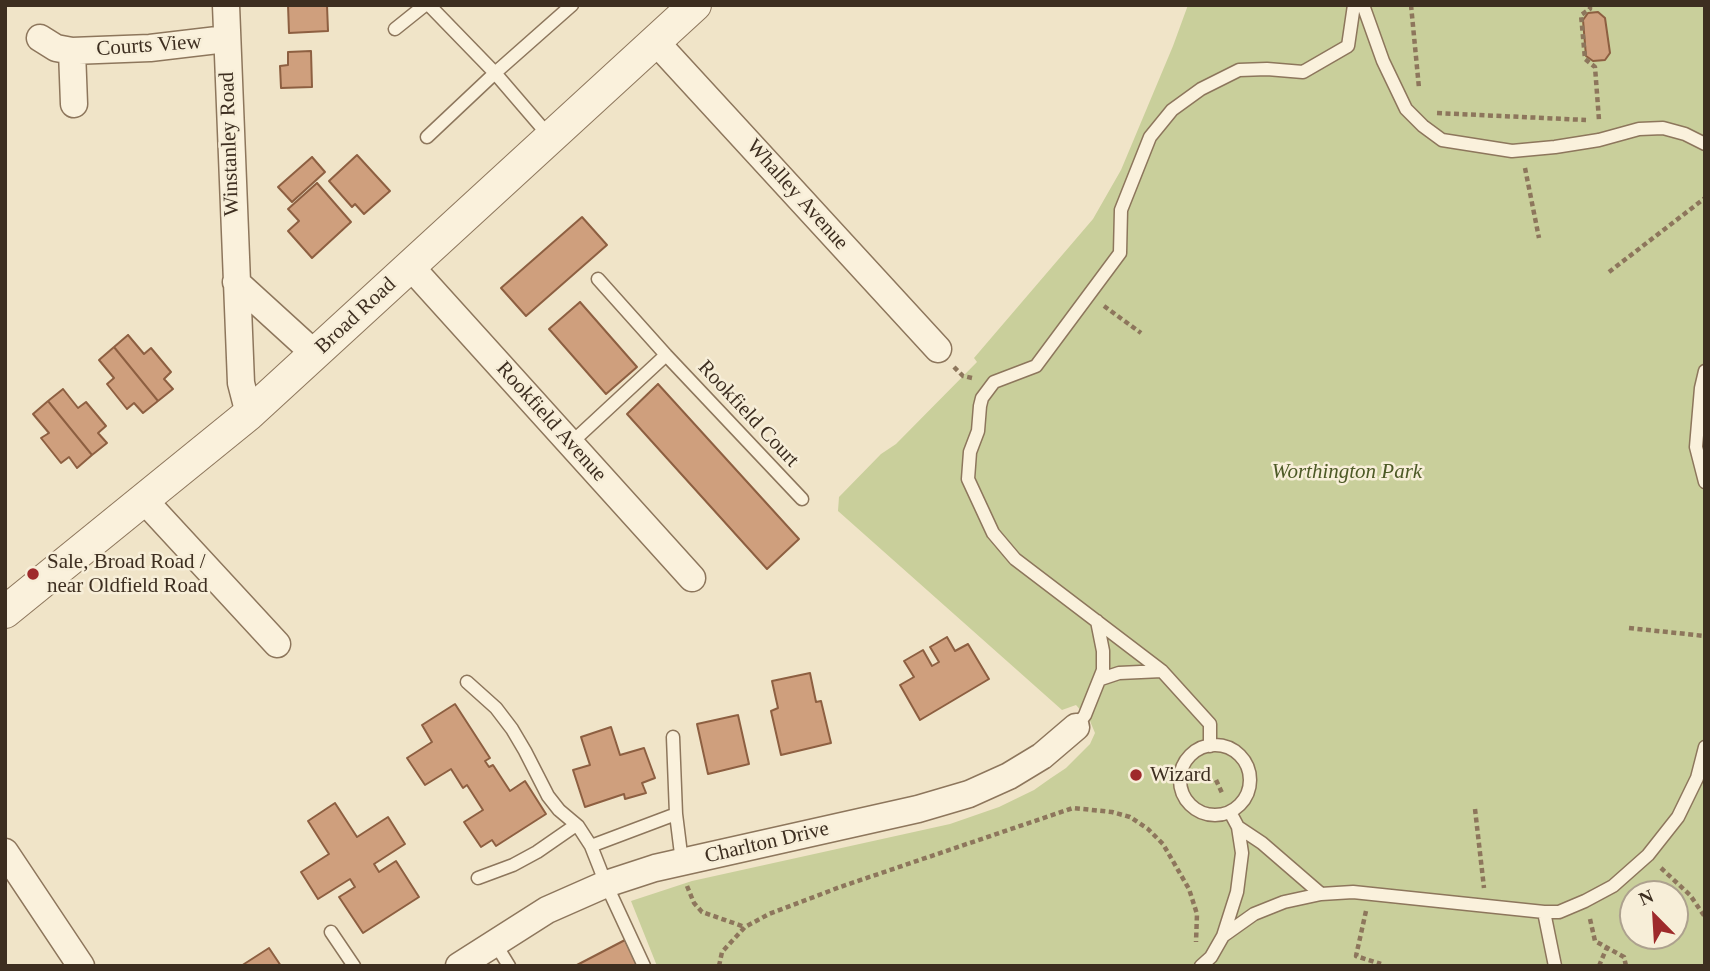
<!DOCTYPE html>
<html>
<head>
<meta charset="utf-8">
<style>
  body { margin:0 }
  #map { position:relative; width:1710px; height:971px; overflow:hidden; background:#f0e4c8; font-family:"Times New Roman",serif }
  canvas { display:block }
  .frame { position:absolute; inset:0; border:7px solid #3d2e20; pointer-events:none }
  .north { position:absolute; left:1619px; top:880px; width:70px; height:70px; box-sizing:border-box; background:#f7eed8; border:2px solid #ada18e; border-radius:50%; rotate:336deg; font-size:19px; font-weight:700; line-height:28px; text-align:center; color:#3d2e20 }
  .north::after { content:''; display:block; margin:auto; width:24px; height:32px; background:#9e2a2b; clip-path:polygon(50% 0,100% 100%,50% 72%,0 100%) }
</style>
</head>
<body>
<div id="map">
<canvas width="1710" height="971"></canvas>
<div class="frame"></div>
<div class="north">N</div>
</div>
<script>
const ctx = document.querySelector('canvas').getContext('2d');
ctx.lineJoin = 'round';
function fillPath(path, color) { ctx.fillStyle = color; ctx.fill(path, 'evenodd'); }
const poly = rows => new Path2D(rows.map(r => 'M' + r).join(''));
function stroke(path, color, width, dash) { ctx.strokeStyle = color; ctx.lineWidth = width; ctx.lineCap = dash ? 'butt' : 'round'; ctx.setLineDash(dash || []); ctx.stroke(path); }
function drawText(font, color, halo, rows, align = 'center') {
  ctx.font = font + ' "Times New Roman",serif'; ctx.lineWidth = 5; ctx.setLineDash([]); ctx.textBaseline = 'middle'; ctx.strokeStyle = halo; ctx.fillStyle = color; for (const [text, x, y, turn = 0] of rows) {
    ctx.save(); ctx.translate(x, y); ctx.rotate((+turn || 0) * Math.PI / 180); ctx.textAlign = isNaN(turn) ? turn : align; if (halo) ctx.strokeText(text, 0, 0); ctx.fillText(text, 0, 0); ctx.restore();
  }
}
const green = poly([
  [1188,5,1705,5,1705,966,657,966,631,901,692,881,950,824,999,807,1034,790,1051,778,1066,768,1090,744,1095,733,1090,721,1076,705,1062,710,838,511,839,497,881,454,896,444,977,362,974,358,1093,219,1121,170,1173,46],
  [1633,894,1675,894,1675,936,1633,936]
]);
const building = poly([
  [288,5,327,5,328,31,289,33,288,5],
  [1598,12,1605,18,1610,53,1605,60,1593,61,1586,56,1583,20,1588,13,1598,12],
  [311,51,312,87,281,88,280,66,288,65,288,52,311,51],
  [357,155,390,191,364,214,355,204,352,207,329,181,357,155],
  [312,157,325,172,292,202,278,187,312,157],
  [317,183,351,222,312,258,288,231,299,221,288,209,317,183],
  [582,217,607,245,526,316,501,288,582,217],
  [580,302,637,367,606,394,549,329,580,302],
  [128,335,144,354,151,348,171,372,164,379,173,389,158,401,114,347,128,335],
  [114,347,158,401,143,413,134,403,127,409,107,384,114,378,99,360,114,347],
  [658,384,799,539,767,569,627,414,658,384],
  [63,389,78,408,86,402,106,426,98,433,107,443,92,455,48,401,63,389],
  [48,401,92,455,77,468,69,457,61,463,41,438,49,433,33,414,48,401],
  [947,637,955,651,968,644,989,679,920,720,900,685,914,677,904,661,923,650,932,666,939,662,930,647,947,637],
  [810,673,816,702,821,701,831,743,781,755,771,711,778,708,772,681,810,673],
  [455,704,490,758,485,761,489,767,493,765,510,791,525,781,546,814,496,846,492,840,481,847,464,822,483,810,467,785,463,788,451,769,425,785,407,758,432,742,422,725,455,704],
  [738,715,749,764,708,774,697,724,738,715],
  [611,727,620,755,644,748,655,778,642,783,646,793,625,799,624,794,585,807,573,770,590,765,581,737,611,727],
  [335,803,357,837,388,817,405,844,374,864,379,872,396,861,419,897,363,933,339,897,355,887,350,879,318,899,301,872,329,854,308,821,335,803],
  [625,940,638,966,575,966,625,940],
  [269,948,281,966,241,966,269,948]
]);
const path = poly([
  [1411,5,1419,88],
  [1590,5,1590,9,1581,15,1585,59,1595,67,1599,120],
  [1437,113,1586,120],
  [1525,168,1539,238],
  [1609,272,1705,198],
  [1104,306,1141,333],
  [954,367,963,376,972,378],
  [1629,628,1705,636],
  [1216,780,1223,795],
  [1475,809,1484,888],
  [1661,868,1690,895,1705,917],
  [687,886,694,903,702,912,745,927],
  [1366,911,1356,956,1381,964],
  [1590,919,1595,941,1624,957,1626,966],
  [719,966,722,952,745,927,769,914,840,887,1073,808,1112,812,1130,817,1148,829,1163,844,1189,889,1197,914,1196,942],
  [1599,966,1607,947]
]);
const service = poly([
  [429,5,495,73,550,137],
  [1363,5,1383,61,1406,109,1423,126,1442,140,1512,151,1555,147,1599,140,1639,129,1663,128,1685,134,1705,144],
  [395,29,425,5],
  [427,137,495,73,572,5],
  [598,279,666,355,802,499],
  [1705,371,1701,388,1696,447,1705,482],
  [570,444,666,355],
  [1101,679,1119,673,1162,671],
  [467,682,496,708,512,729,525,751,548,796,559,810,578,826,591,846,606,884,644,966],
  [1076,727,1085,715,1103,670,1103,651,1097,621],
  [673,737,676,814,682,862],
  '1180 780a35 35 0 1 1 70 0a35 35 0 1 1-70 0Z',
  [1210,746,1210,724,1162,671,1015,559,993,533,968,479,970,452,978,431,980,406,982,398,994,382,1036,366,1120,253,1121,210,1150,137,1172,110,1201,89,1239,70,1267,69,1303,72,1348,46,1354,5],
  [1238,827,1262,843,1321,894],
  [591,846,676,814],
  [478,878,513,865,537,852,576,825],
  [1544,912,1555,966],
  [331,932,354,966],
  [1223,936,1254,914,1284,902,1321,894,1353,892,1544,912,1559,912,1585,901,1613,886,1648,855,1678,817,1697,778,1705,747],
  [495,943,509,966],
  [1201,966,1211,957,1223,936,1237,892,1242,853,1238,827,1230,812]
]);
const minor = poly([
  [226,5,241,383,249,414],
  [40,38,56,48,72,51,150,48,226,39],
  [655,41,938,349],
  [72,51,74,104],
  [410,266,692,578],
  [236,282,315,354],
  [144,500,277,644],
  [5,852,81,966],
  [459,966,547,910,606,884,655,868,918,809,969,794,1009,776,1042,756,1076,727]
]);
const tertiary = poly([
  [5,612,249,414,695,5]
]);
const markers = [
  [33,574,7,"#9e2a2b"],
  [1136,775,7,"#9e2a2b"]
];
const streetNames = [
  ["Courts View",149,46,-4],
  ["Winstanley Road",230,144,-92],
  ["Whalley Avenue",797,195,48],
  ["Broad Road",356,316,-43],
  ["Rookfield Court",748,414,47],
  ["Rookfield Avenue",551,422,48],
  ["Charlton Drive",767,843,-13]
];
const parkNames = [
  ["Worthington Park",1347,472]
];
const poiNames = [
  ["Sale, Broad Road /",47,562],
  ["near Oldfield Road",47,586],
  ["Wizard",1150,775]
];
fillPath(green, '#c9cf9b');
fillPath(building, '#cf9f7d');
stroke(building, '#8d5f41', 2);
stroke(service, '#8d765c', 15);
stroke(minor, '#8d765c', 29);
stroke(tertiary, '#8d765c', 34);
stroke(path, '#8d765c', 4.5, [5, 3.5]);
stroke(service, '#faf1dc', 12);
stroke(minor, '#faf1dc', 26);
stroke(tertiary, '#faf1dc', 32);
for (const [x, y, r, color] of markers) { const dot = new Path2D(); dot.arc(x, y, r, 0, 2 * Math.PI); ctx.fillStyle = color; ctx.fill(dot); stroke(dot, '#f7eed8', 2.5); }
drawText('21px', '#3d2e20', '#f7eed8', streetNames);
drawText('italic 21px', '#4d5a26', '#f7eed8', parkNames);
drawText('21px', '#3d2e20', '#f7eed8', poiNames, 'left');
</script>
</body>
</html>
